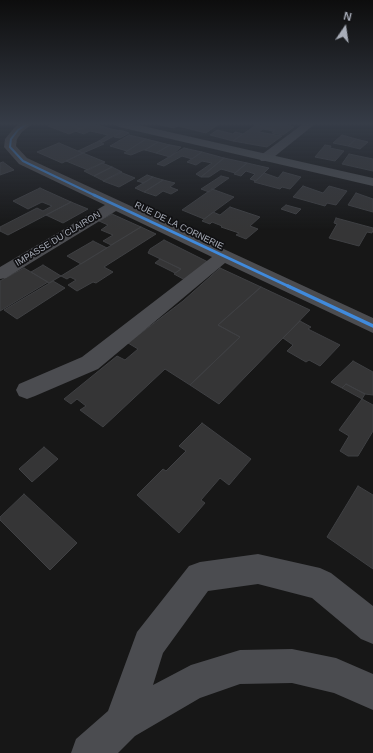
<!DOCTYPE html>
<html>
<head>
<meta charset="utf-8">
<style>
  body { margin:0 }
  #map { position:relative; width:373px; height:753px; overflow:hidden; background:#171717; font-family:Helvetica,sans-serif }
  canvas { display:block }
  .north { position:absolute; left:325px; top:8px; width:40px; height:40px; -webkit-text-stroke:3px #111113; paint-order:stroke; rotate:13deg; font-size:11px; font-weight:700; line-height:16px; text-align:center; color:#a8adb8 }
  .north::after { content:''; display:block; margin:auto; width:14px; height:18px; background:#a8adb8; clip-path:polygon(50% 0,100% 100%,50% 72%,0 100%) }
</style>
</head>
<body>
<div id="map">
<canvas width="373" height="753"></canvas>
<div class="north">N</div>
</div>
<script>
const ctx = document.querySelector('canvas').getContext('2d');
ctx.lineJoin = 'round';
function fillPath(path, color) { ctx.fillStyle = color; ctx.fill(path, 'evenodd'); }
const poly = rows => new Path2D(rows.map(r => 'M' + r).join(''));
function stroke(path, color, width, dash) { ctx.strokeStyle = color; ctx.lineWidth = width; ctx.lineCap = dash ? 'butt' : 'round'; ctx.setLineDash(dash || []); ctx.stroke(path); }
function drawText(font, color, halo, rows, align = 'center') {
  ctx.font = font + ' Helvetica,sans-serif'; ctx.lineWidth = 3.5; ctx.setLineDash([]); ctx.textBaseline = 'middle'; ctx.strokeStyle = halo; ctx.fillStyle = color; for (const [text, x, y, turn = 0] of rows) {
    ctx.save(); ctx.translate(x, y); ctx.rotate((+turn || 0) * Math.PI / 180); ctx.textAlign = isNaN(turn) ? turn : align; if (halo) ctx.strokeText(text, 0, 0); ctx.fillText(text, 0, 0); ctx.restore();
  }
}
const building = poly([
  [52,124,72,124,76,126,74,127,81,129,69,134,48,126,52,124],
  [80,124,92,124,81,129,74,127,80,124],
  [93,124,111,129,123,131,103,142,99,141,108,135,90,131,84,134,75,131,93,124],
  [157,124,181,124,174,128,157,124],
  [181,124,209,125,219,124,206,133,178,126,181,124],
  [283,124,294,127,283,135,272,133,275,130,256,125,283,124],
  [256,125,275,130,273,131,263,129,259,132,282,136,267,147,233,141,256,125],
  [217,130,233,134,235,132,243,134,233,141,210,135,217,130],
  [123,131,129,133,120,138,114,137,123,131],
  [129,135,146,139,127,151,110,146,129,135],
  [342,135,356,139,348,146,333,143,342,135],
  [146,139,158,142,145,150,143,150,131,155,124,153,146,139],
  [356,139,368,142,360,149,348,146,356,139],
  [99,141,104,144,83,153,78,151,99,141],
  [158,142,170,145,156,153,145,150,158,142],
  [59,143,78,151,83,153,62,163,37,152,59,143],
  [170,145,181,147,170,157,156,153,170,145],
  [325,145,331,146,330,148,344,151,335,161,315,157,325,145],
  [184,148,202,152,192,159,182,156,164,166,157,164,184,148],
  [202,152,224,158,201,177,196,174,212,163,202,161,196,165,187,162,202,152],
  [83,153,105,162,88,170,66,161,83,153],
  [349,154,373,159,373,171,342,164,349,154],
  [224,158,247,163,235,173,221,169,209,177,201,177,224,158],
  [3,162,14,170,0,175,0,163,3,162],
  [102,163,112,167,94,176,84,171,102,163],
  [247,163,269,168,256,181,250,179,255,174,246,171,241,176,234,174,247,163],
  [112,167,122,172,104,181,94,176,112,167],
  [120,172,135,178,119,187,103,181,120,172],
  [283,172,301,177,290,189,282,187,280,189,254,182,264,173,278,178,283,172],
  [147,175,153,177,144,183,137,181,147,175],
  [221,176,229,178,209,192,201,189,221,176],
  [153,177,163,180,144,192,135,188,153,177],
  [163,180,175,183,170,187,178,190,171,194,163,191,156,196,144,192,163,180],
  [303,186,323,193,329,186,347,191,336,205,327,203,325,206,293,197,303,186],
  [40,188,71,202,8,235,0,231,0,227,37,208,43,211,52,206,42,202,28,209,13,201,40,188],
  [212,189,234,197,204,219,182,210,212,189],
  [356,193,373,199,373,212,348,205,356,193],
  [71,202,88,209,63,223,46,215,71,202],
  [286,205,301,209,296,214,281,209,286,205],
  [230,207,260,217,250,226,258,229,246,239,236,235,239,233,221,227,222,226,212,222,210,224,202,221,213,212,220,215,230,207],
  [112,214,141,227,111,245,103,241,113,235,101,230,108,225,99,221,112,214],
  [336,218,373,228,373,230,372,233,367,232,359,246,329,238,337,224,334,223,336,218],
  [141,227,156,234,104,267,113,272,96,283,93,282,77,291,68,285,76,280,70,277,67,279,61,276,141,227],
  [164,240,208,262,185,280,174,274,181,269,148,253,150,249,164,240],
  [93,241,107,248,81,264,67,256,93,241],
  [160,259,181,269,175,273,155,263,160,259],
  [43,265,61,276,49,283,31,272,43,265],
  [24,268,48,282,0,311,0,281,24,268],
  [220,268,261,287,218,325,240,337,190,385,165,369,103,427,80,410,86,406,77,399,71,404,64,399,117,356,125,360,138,349,128,343,183,301,220,268],
  [53,281,65,288,17,319,4,310,53,281],
  [261,287,310,310,219,404,190,385,240,337,218,325,261,287],
  [300,321,311,327,308,329,340,345,320,366,309,360,306,362,287,351,293,345,283,338,300,321],
  [353,361,373,372,373,395,365,394,346,384,342,388,331,382,353,361],
  [346,384,365,394,362,399,342,388,346,384],
  [362,399,373,405,373,431,358,456,348,456,340,451,349,436,339,430,362,399],
  [202,423,251,459,229,485,220,478,201,500,205,503,179,533,137,495,163,469,166,471,186,451,179,446,202,423],
  [44,447,58,459,32,482,19,469,44,447],
  [358,486,373,495,373,569,327,537,358,486],
  [24,494,77,543,50,570,0,520,0,517,24,494]
]);
const minor = poly([
  [19,124,32,124,22,132,17,139,16,146,27,158,373,318,373,333,225,263,98,369,35,396,27,399,19,396,16,390,19,384,82,357,212,257,116,211,6,278,0,279,0,267,105,205,19,164,4,147,5,139,14,128,19,124],
  [303,124,315,124,269,161,261,161,259,158,261,155,303,124],
  [258,554,320,568,331,573,373,606,373,644,361,639,312,598,258,584,208,591,163,653,153,685,191,665,240,650,292,649,336,658,373,674,373,710,334,693,292,683,240,684,200,698,135,736,118,753,71,753,76,739,108,711,137,632,189,566,200,562,258,554]
]);
const major = poly([
  [114,124,134,124,373,178,373,186,119,127,114,124]
]);
const cyclewayFar2 = poly([
  [27,124,18,130,11,139,10,147,23,161,96,196]
]);
const cyclewayFar1 = poly([
  [94,195,290,287]
]);
const cycleway = poly([
  [288,286,373,326]
]);
const farStreetnames = [
  ["RUE DE LA CORNERIE",179,226,26],
  ["IMPASSE DU CLAIRON",58,239,-31]
];
fillPath(building, '#353536');
stroke(building, '#3f4043', 1);
fillPath(minor, '#4b4c50');
fillPath(major, '#4d4f52');
stroke(cyclewayFar2, '#408adc', 2);
stroke(cyclewayFar1, '#408adc', 3);
stroke(cycleway, '#408adc', 3.5);
const sky = ctx.createLinearGradient(0, 0, 0, 230);
sky.addColorStop(0, '#0d0d0d');
sky.addColorStop(0.54, '#363c47');
sky.addColorStop(1, '#363c4700');
ctx.fillStyle = sky;
ctx.fillRect(0, 0, 373, 230);
drawText('9px', '#a8adb8', '#111113', farStreetnames);
</script>
</body>
</html>
